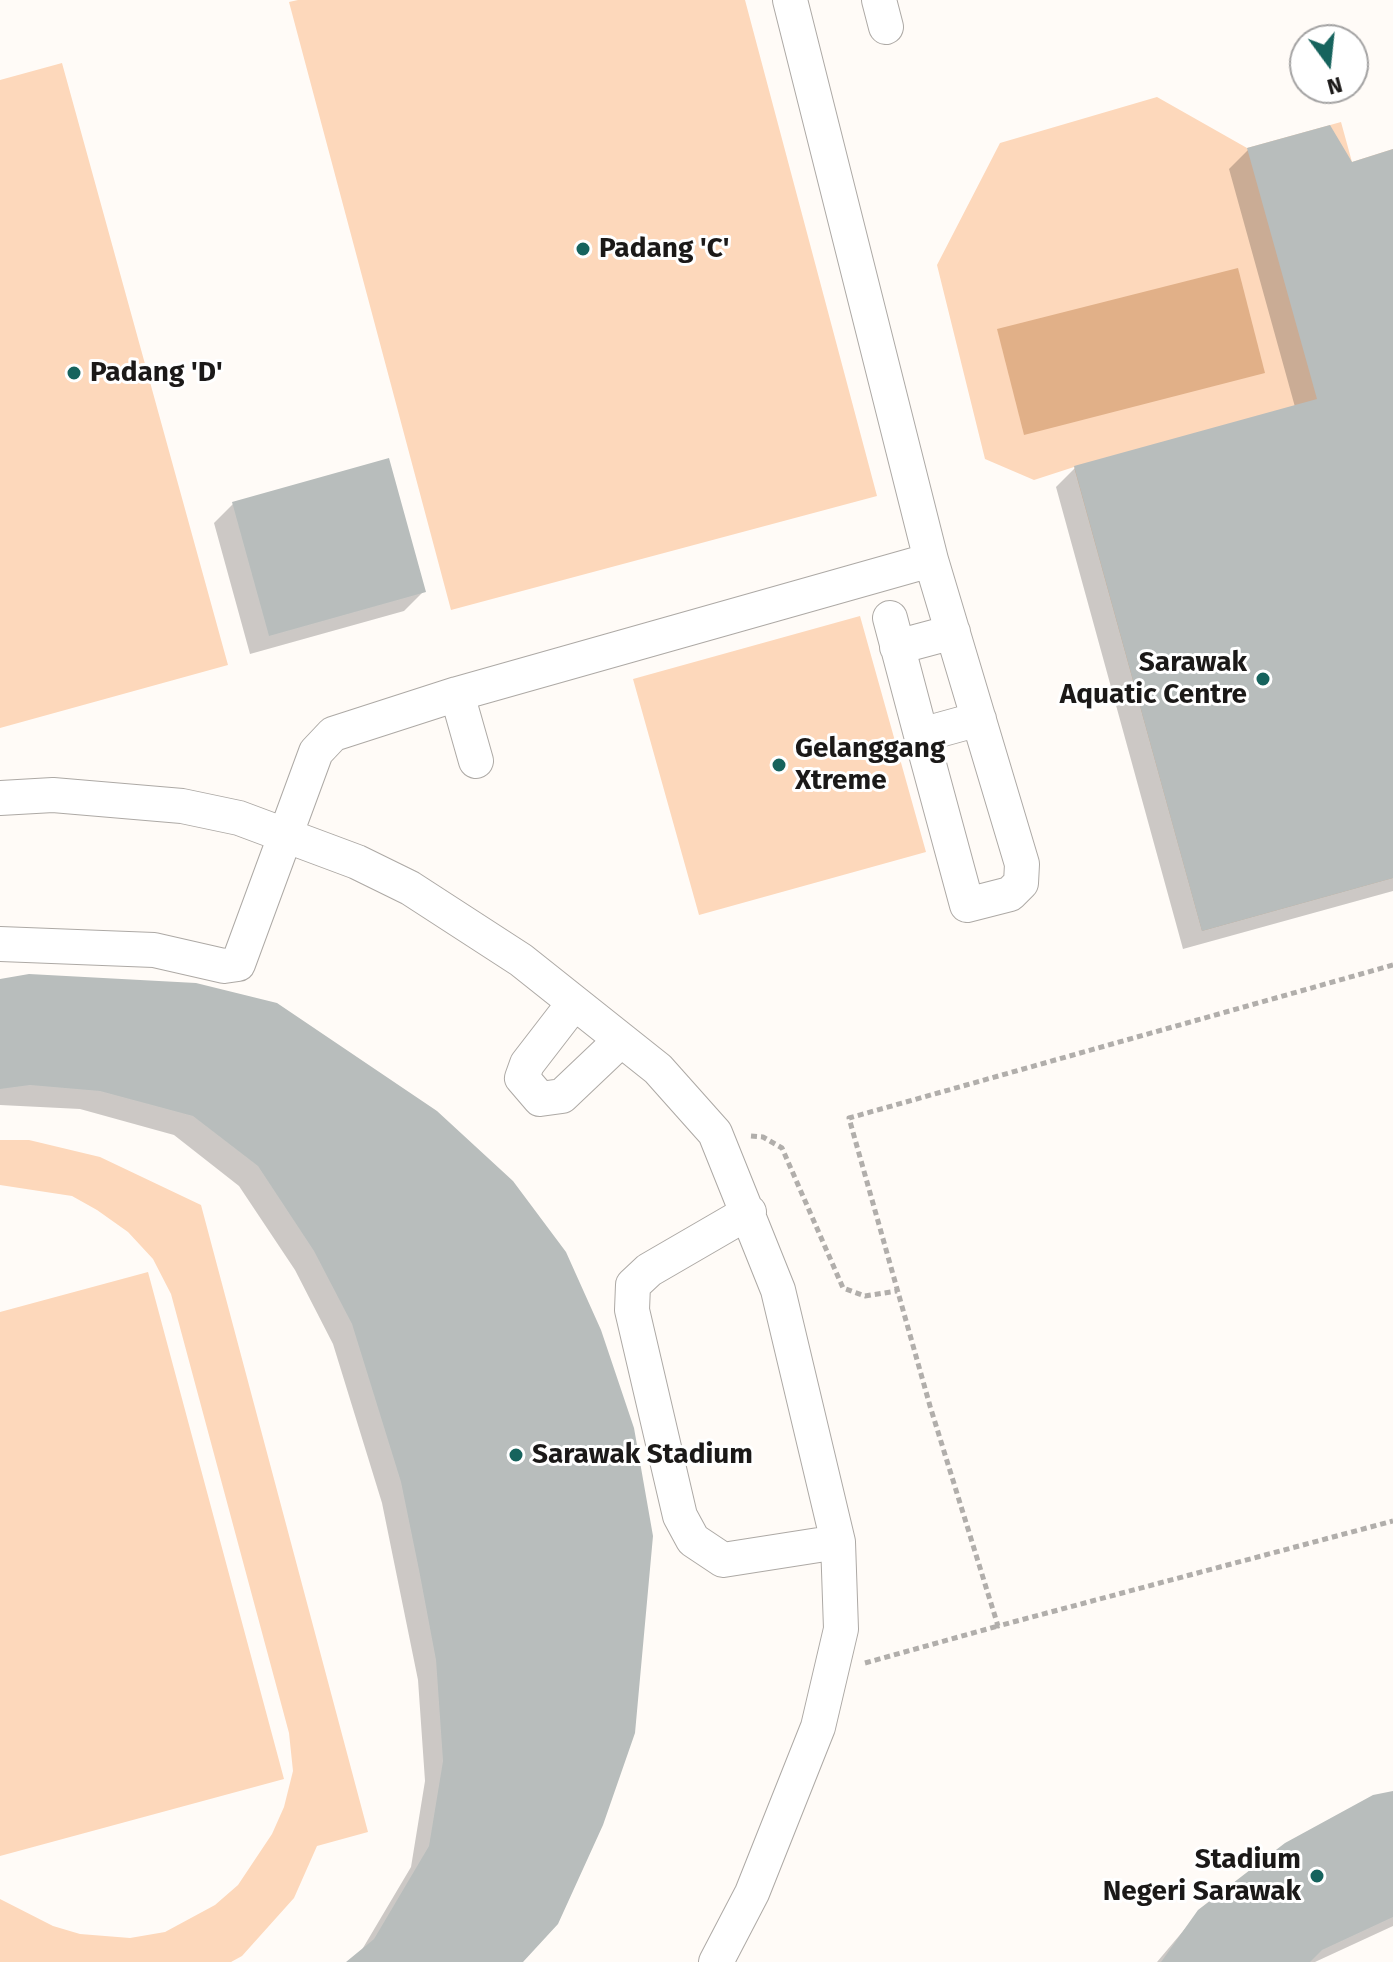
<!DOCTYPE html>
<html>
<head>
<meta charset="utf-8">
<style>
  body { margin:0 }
  #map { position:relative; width:1393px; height:1962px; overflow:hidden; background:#fffbf7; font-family:"Fira Sans",sans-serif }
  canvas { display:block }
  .north { position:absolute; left:1289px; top:24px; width:80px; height:80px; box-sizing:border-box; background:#fff; border:2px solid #a4a3a3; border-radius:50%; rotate:165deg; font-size:22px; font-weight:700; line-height:32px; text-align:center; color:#1b1918 }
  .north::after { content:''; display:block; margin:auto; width:28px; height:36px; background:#16635d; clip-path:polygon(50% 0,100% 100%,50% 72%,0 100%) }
</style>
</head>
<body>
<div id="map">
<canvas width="1393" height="1962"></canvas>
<div class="north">N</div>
</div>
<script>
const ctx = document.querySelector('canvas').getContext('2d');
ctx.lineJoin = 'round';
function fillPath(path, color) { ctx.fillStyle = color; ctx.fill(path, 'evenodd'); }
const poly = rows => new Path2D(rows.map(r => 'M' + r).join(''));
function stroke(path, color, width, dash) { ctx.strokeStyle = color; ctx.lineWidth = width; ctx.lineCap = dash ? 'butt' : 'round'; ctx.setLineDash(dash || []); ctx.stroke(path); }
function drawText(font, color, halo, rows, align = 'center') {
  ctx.font = font + ' "Fira Sans",sans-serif'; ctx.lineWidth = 6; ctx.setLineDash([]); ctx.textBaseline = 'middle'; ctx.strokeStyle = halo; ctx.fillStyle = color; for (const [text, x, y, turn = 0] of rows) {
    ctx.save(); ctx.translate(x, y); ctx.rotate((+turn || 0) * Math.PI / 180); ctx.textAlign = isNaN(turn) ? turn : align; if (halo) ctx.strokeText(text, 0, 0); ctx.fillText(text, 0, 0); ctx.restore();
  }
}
const green = poly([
  [298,0,745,0,877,496,451,610,289,2],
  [62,63,228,665,0,728,0,80],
  [1157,97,1247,148,1341,122,1352,162,1393,149,1393,878,1202,931,1074,467,1034,480,985,459,937,265,1000,143],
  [860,616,926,852,699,915,633,679],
  [0,1140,29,1140,100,1157,201,1205,368,1832,317,1846,294,1898,242,1956,231,1962,0,1962,0,1899,53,1926,80,1934,130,1938,165,1932,215,1905,238,1885,272,1834,284,1807,293,1771,289,1733,171,1294,153,1259,128,1232,97,1210,72,1196,0,1185],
  [148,1272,284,1779,0,1856,0,1312]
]);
const water = poly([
  [1238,268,1265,373,1024,435,997,329]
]);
const shadow = poly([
  [1248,150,1351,164,1393,151,1393,891,1183,949,1056,487,1075,468,1295,407,1229,169],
  [233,504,424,591,404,611,250,654,214,523],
  [0,982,436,1113,520,1962,349,1962,360,1953,411,1867,425,1781,418,1680,382,1503,333,1344,295,1270,239,1186,174,1135,80,1109,0,1105],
  [1393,1793,1393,1926,1315,1962,1157,1962,1200,1911]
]);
const building = poly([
  [1330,125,1352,162,1393,149,1393,878,1202,931,1074,466,1317,399,1247,148],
  [389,458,426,592,269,636,232,502],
  [29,974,196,983,277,1003,437,1111,513,1181,566,1252,601,1330,634,1428,653,1536,635,1733,603,1825,558,1924,523,1962,346,1962,374,1939,429,1846,443,1761,436,1660,419,1570,401,1482,352,1324,314,1251,258,1166,193,1116,100,1091,30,1085,0,1089,0,979],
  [1393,1791,1393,1917,1322,1950,1310,1962,1161,1962,1198,1910,1285,1843,1373,1795]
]);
const path = poly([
  [1393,965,849,1118,930,1406,998,1626,1393,1521],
  [751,1136,763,1137,782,1148,843,1288,865,1296,897,1291],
  [865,1663,998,1626]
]);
const minor = poly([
  [879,0,886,27],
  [890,618,921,735,979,719],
  [897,647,953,632],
  [457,694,476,761],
  [921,735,967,905,1010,894,1021,883,1022,864,931,560],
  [0,798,53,795,182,806,239,818,357,862,410,888,521,960,658,1069,715,1133,778,1290,838,1542,841,1629,818,1727,752,1893,716,1962],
  [0,944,154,950,224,966,238,964,316,752,333,734,457,694,931,560,790,0],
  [574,1003,527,1064,522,1078,540,1099,562,1096,621,1040],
  [749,1212,649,1270,633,1285,632,1310,680,1516,693,1540,723,1560,838,1542]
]);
const markers = [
  [583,249,8,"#16635d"],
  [74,373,8,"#16635d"],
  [1263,679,8,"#16635d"],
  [779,765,8,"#16635d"],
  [516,1455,8,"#16635d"],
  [1317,1876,8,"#16635d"]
];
const poiNames = [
  ["Padang 'C'",599,249],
  ["Padang 'D'",90,373],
  ["Sarawak",1247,663,"right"],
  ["Aquatic Centre",1247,695,"right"],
  ["Gelanggang",795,749],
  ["Xtreme",795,781],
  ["Sarawak Stadium",532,1455],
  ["Stadium",1301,1860,"right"],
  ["Negeri Sarawak",1301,1892,"right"]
];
fillPath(green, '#fdd8bb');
fillPath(water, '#e1b088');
fillPath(shadow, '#0003');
fillPath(building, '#b8bdbc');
stroke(minor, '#ada9a5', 36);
stroke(path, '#b1aeab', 5, [6, 4]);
stroke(minor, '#fff', 34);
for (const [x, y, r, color] of markers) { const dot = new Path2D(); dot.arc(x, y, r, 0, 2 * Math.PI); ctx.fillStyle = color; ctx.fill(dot); stroke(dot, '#fff', 3); }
drawText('bold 28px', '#1b1918', '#fff', poiNames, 'left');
</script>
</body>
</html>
